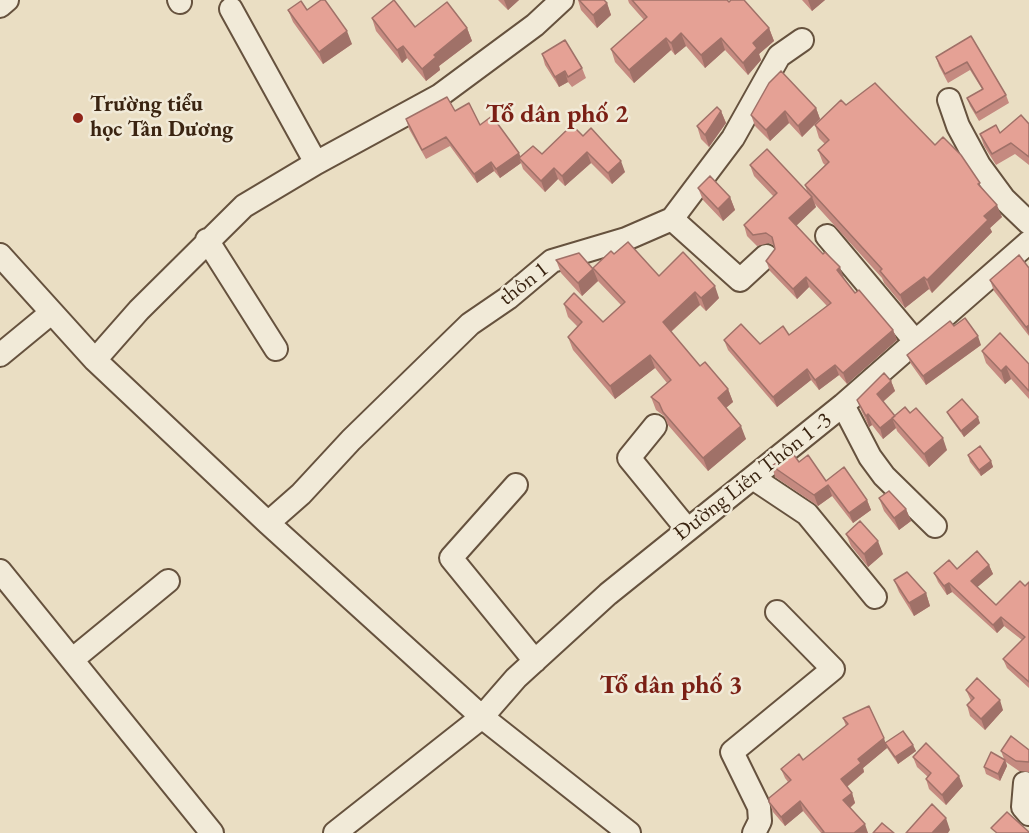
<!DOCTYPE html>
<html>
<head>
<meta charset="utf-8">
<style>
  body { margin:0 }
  canvas { display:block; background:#eadec3 }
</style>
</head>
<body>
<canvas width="1029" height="833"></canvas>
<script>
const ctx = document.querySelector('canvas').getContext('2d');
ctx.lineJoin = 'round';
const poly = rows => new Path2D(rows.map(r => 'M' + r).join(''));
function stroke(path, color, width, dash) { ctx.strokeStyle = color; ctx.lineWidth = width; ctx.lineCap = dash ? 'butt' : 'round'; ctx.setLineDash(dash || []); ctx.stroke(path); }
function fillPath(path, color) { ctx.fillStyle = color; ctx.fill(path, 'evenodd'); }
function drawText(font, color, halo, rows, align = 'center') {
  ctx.font = font + ' "EB Garamond",serif'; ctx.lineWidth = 5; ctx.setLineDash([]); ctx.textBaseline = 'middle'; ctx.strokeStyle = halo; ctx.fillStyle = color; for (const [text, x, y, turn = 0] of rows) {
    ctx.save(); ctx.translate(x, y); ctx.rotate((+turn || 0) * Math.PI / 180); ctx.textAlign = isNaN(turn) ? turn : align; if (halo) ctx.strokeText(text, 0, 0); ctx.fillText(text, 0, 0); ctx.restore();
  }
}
const minor = poly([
  [179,0,180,2],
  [0,6,7,0],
  [231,9,316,163],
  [949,100,958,126,979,165,1004,199,1029,223],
  [672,219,740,280,766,256],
  [827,236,915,341],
  [207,240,276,349],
  [0,255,95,360,268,523,482,717,629,833],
  [0,355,51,313],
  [95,360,139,310,244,206,316,163,439,96,535,25,562,0],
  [843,405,870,457,884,476,935,526],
  [655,426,629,458,687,529],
  [753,478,807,514,875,597],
  [516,485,451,558,535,661],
  [268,523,301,494,351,440,470,324,508,298,552,261,626,239,672,219,733,138,779,56,802,40],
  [0,571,212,833],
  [73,659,168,581],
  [1025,783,1023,807,1029,814],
  [335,833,482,717,516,678,608,594,843,405,1029,242],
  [754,833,760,821,759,807,732,752,833,669,777,612]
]);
const wall = poly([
  [498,0,519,0,508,10],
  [578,0,604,0,607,3,611,15,597,28,581,10],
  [628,0,727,0,769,28,774,41,759,54,761,60,748,75,725,50,705,68,686,46,675,55,671,50,634,83,615,62,611,49,644,20,629,3],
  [802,0,825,0,812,11],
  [288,10,307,10,352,44,323,64,293,22],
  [372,18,415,27,467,28,472,41,439,66,440,70,426,81,407,58,402,63,376,31],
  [971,36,1006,95,1009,103,979,121,970,106,967,98,982,89,970,70,948,83,939,66,936,57],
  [542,54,582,68,586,78,572,87,568,82,559,87,545,65],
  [846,105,935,145,982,189,1002,217,990,228,992,232,932,293,929,289,905,308,884,283,882,278,814,203,816,207,796,225,844,278,855,293,893,330,897,340,847,384,839,375,819,390,811,380,777,407,728,350,724,340,760,344,789,335,827,306,809,287,797,299,770,271,766,261,775,249,775,246,769,243,757,246,747,236,744,225,774,197,754,176,750,165,807,191,805,185,825,165,823,163,818,150,825,144,819,138,815,125],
  [816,108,820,119,802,137,789,123,770,141,755,126,751,115],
  [455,111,480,125,521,157,542,154,583,136,625,172,612,184,591,163,565,186,558,179,545,192,523,169,521,163,500,178,494,171,477,183,450,146,426,159,409,129,406,119],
  [721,111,726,123,709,147,701,139,697,126],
  [1029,124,1029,165,1015,154,996,165,984,146,980,134,1000,133],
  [698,188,730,197,735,210,723,221,703,200],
  [614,254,659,276,719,298,706,311,700,305,671,332,700,366,728,389,733,402,726,408,746,439,708,471,668,425,664,416,656,410,651,397,667,383,655,368,615,399,573,350,568,337,578,327,568,317,564,304,603,322,621,305,598,281,582,296,561,273,556,260,593,269],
  [1029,268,1029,336,994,291,990,280],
  [954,326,981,345,926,385,911,364,907,355],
  [982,351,1029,364,1029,399,1011,379,1005,384,986,363],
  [891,381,895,391,883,402,895,416,947,450,929,467,897,431,896,428,883,439,872,425,869,427,861,410,857,400],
  [947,412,980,423,964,437,950,418],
  [968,455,991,461,993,467,981,476,970,462],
  [799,462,826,481,867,500,871,510,853,523,832,496,818,506,775,477,772,466],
  [879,498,906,509,911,521,899,530,884,511],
  [846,534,883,554,868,567,851,546],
  [989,565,993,574,977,587,996,605,1025,586,1029,582,1029,688,1007,668,1003,659,1022,640,1004,626,997,633,952,592,947,595,938,582,934,573,957,569],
  [894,580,926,593,930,606,914,616,899,592],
  [966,690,1003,710,985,730,970,716,967,705,971,701],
  [843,718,886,743,913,745,916,751,898,764,887,748,863,768,864,772,847,787,852,793,855,803,850,808,868,833,821,833,803,811,785,826,773,812,769,802,788,782,785,778,781,769,803,760,846,726],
  [1029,750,1029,772,1019,771,1006,762,1007,766,1000,781,986,774,984,767,1004,759,1001,751],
  [913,757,963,786,946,805,929,789,926,779,928,777,917,767]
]);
const shadedWall = poly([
  [504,0,519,0,508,10],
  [808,0,825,0,812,11],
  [607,3,611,15,597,28,593,15],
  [467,28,472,41,439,66,440,70,426,81,422,69,434,55],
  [769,28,774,41,759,54,761,60,748,75,743,63,753,43],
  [347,31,352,44,323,64,319,52],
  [681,33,686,46,675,55,671,43],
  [666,38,671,50,634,83,629,70],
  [721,38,725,50,705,68,701,55],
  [403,46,407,58,402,63,397,50],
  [565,71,568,82,559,87,555,77],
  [816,108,820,119,802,137,798,126],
  [721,111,726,123,709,147,705,135],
  [785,111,789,123,770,141,766,130],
  [587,152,591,163,565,186,562,176],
  [519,153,523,162,519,158,521,163,500,178,496,169],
  [621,161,625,172,612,184,608,173],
  [491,162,494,171,477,183,474,174],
  [554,168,558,179,545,192,541,181],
  [730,197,735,210,723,221,718,209],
  [812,197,816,207,793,229,789,218],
  [997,205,1002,217,990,228,992,232,932,293,927,280,984,216],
  [840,267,844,278,837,270],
  [593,269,598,281,582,296,578,283],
  [806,277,809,287,797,299,793,289],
  [924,277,929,289,905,308,900,295],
  [715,286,719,298,706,311,701,298],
  [695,292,700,305,667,335,663,322],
  [1029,325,1029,335,1026,327],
  [893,330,897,340,847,384,843,373],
  [978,336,981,345,926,385,923,376],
  [650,355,655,368,615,399,610,386],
  [835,365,839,375,819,390,815,380],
  [1006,366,1011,379,1005,384,1001,371],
  [807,369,811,380,777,407,773,397],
  [891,381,895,391,880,404,877,394],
  [728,389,733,402,722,411,718,398],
  [868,414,872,425,869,427,866,416],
  [895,416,892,418,896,428,883,439,880,428],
  [978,417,980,423,964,437,961,431],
  [741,426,746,439,708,471,703,458],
  [943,438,947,450,929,467,924,454],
  [991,461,993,467,981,476,979,470],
  [828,485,832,496,818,506,814,495],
  [867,500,871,510,853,523,849,513],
  [906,509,911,521,899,530,894,518],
  [878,541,883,554,868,567,864,554],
  [989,565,993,574,974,590,971,581],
  [949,583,952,592,947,595,944,586],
  [926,593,930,606,914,616,909,603],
  [1001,617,1004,626,997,633,993,625],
  [1000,700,1003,710,985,730,981,719],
  [884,738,887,748,863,768,864,772,844,789,841,779,858,759],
  [913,745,916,751,898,764,895,757],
  [1005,760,1007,766,1000,781,998,774],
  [959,776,963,786,946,805,942,795],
  [852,793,855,803,847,810,843,800],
  [800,801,803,811,785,826,781,817],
  [946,818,950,830,948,833,932,833],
  [865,824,868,833,854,833]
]);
const building = poly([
  [321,0,325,0,347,31,319,52,288,10,301,1,307,10,321,0],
  [394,0,415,27,447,2,467,28,434,55,436,57,422,69,403,46,397,50,372,18,394,0],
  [579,0,604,0,607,3,593,15,579,0],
  [632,0,727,0,729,2,731,0,744,0,769,28,753,43,757,48,743,63,721,38,701,55,681,33,671,43,666,38,629,70,611,49,647,17,632,0],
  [971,36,1006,95,976,113,967,98,983,89,967,62,945,74,936,57,971,36],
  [565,40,582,68,568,77,565,71,555,77,542,54,565,40],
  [781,71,816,108,798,126,785,111,766,130,751,115,769,83,781,71],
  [875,83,935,145,943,137,961,155,980,183,978,184,997,205,984,216,988,220,927,280,924,277,900,295,880,271,882,269,805,185,829,162,818,150,829,140,815,125,841,100,846,105,875,83],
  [447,97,455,111,469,103,480,125,492,116,519,153,496,169,491,162,474,174,446,137,422,150,406,119,447,97],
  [717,107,721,111,705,135,697,126,717,107],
  [1021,115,1029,124,1029,157,1011,143,992,154,980,134,996,125,1000,133,1021,115],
  [572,125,583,136,591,128,621,161,608,173,587,152,562,176,554,168,541,181,519,158,533,146,542,154,572,125],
  [767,149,812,197,789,218,823,254,825,252,840,267,837,270,855,293,859,290,893,330,843,373,835,365,815,380,807,369,773,397,724,340,741,324,760,344,783,326,789,335,831,303,806,277,793,289,766,261,775,249,772,237,766,233,753,235,744,225,777,193,750,165,767,149],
  [710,176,730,197,718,209,698,188,710,176],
  [628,242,659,276,683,252,715,286,701,298,695,292,663,322,700,366,705,362,728,389,718,398,741,426,703,458,663,412,659,403,651,397,671,380,650,355,610,386,568,337,582,322,564,304,574,293,603,322,625,302,593,268,611,251,614,254,628,242],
  [579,253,593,269,578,283,556,260,579,253],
  [1019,255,1029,268,1029,325,1026,327,990,280,1019,255],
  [965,318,978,336,923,376,907,355,950,321,954,326,965,318],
  [1000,333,1029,364,1029,391,1006,366,1001,371,982,351,1000,333],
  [884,373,891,381,877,394,895,416,880,428,868,414,866,416,857,400,884,373],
  [962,399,978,417,961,431,947,412,962,399],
  [905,407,910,413,916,408,943,438,924,454,892,418,905,407],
  [980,446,991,461,979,470,968,455,980,446],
  [791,451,799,462,808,455,826,481,844,467,867,500,849,513,828,485,814,495,772,466,791,451],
  [889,491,906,509,894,518,879,498,889,491],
  [860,521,878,541,864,554,846,534,860,521],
  [977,551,989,565,971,581,996,605,1020,581,1025,586,1029,582,1029,682,1003,659,1025,637,1001,617,993,625,949,583,944,586,934,573,949,560,957,569,977,551],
  [907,572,926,593,909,603,894,580,907,572],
  [977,678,1000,700,981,719,967,705,974,698,966,690,977,678],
  [869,706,884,738,858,759,861,763,841,779,852,793,843,800,865,824,854,833,822,833,824,832,800,801,781,817,769,802,769,798,791,780,781,769,799,754,803,760,848,724,843,718,869,706],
  [903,731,913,745,895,757,885,743,903,731],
  [1011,736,1029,750,1029,762,1016,761,1001,751,1011,736],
  [926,743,959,776,942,795,926,779,931,773,913,757,926,743],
  [991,752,1005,760,998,774,984,767,991,752],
  [932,804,946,818,932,833,906,833,932,804],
  [1007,812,1029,832,1029,833,997,833,991,828,1007,812],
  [882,823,894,833,873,833,882,823]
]);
const markers = [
  [78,118,6,"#8f2418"]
];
const poiNames = [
  ["Trường tiểu",90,105],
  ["học Tân Dương",90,130]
];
const streetNames = [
  ["thôn 1",524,284,-38],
  ["Đường Liên Thôn 1 -3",753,477,-38]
];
const quarterNames = [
  ["Tổ dân phố 2",557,115],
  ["Tổ dân phố 3",671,686]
];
stroke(minor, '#66523e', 26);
stroke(minor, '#f1ead8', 22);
fillPath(wall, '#c58a80');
fillPath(shadedWall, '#a07168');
fillPath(building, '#e5a195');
stroke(building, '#a07168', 1.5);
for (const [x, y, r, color] of markers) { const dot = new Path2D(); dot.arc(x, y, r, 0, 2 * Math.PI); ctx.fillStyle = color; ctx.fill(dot); stroke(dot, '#f1ead8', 2); }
drawText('bold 22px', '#3a2411', '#f1ead8', poiNames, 'left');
drawText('22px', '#3a2411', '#f1ead8', streetNames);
drawText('bold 26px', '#7a1f14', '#f1ead8', quarterNames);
</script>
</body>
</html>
